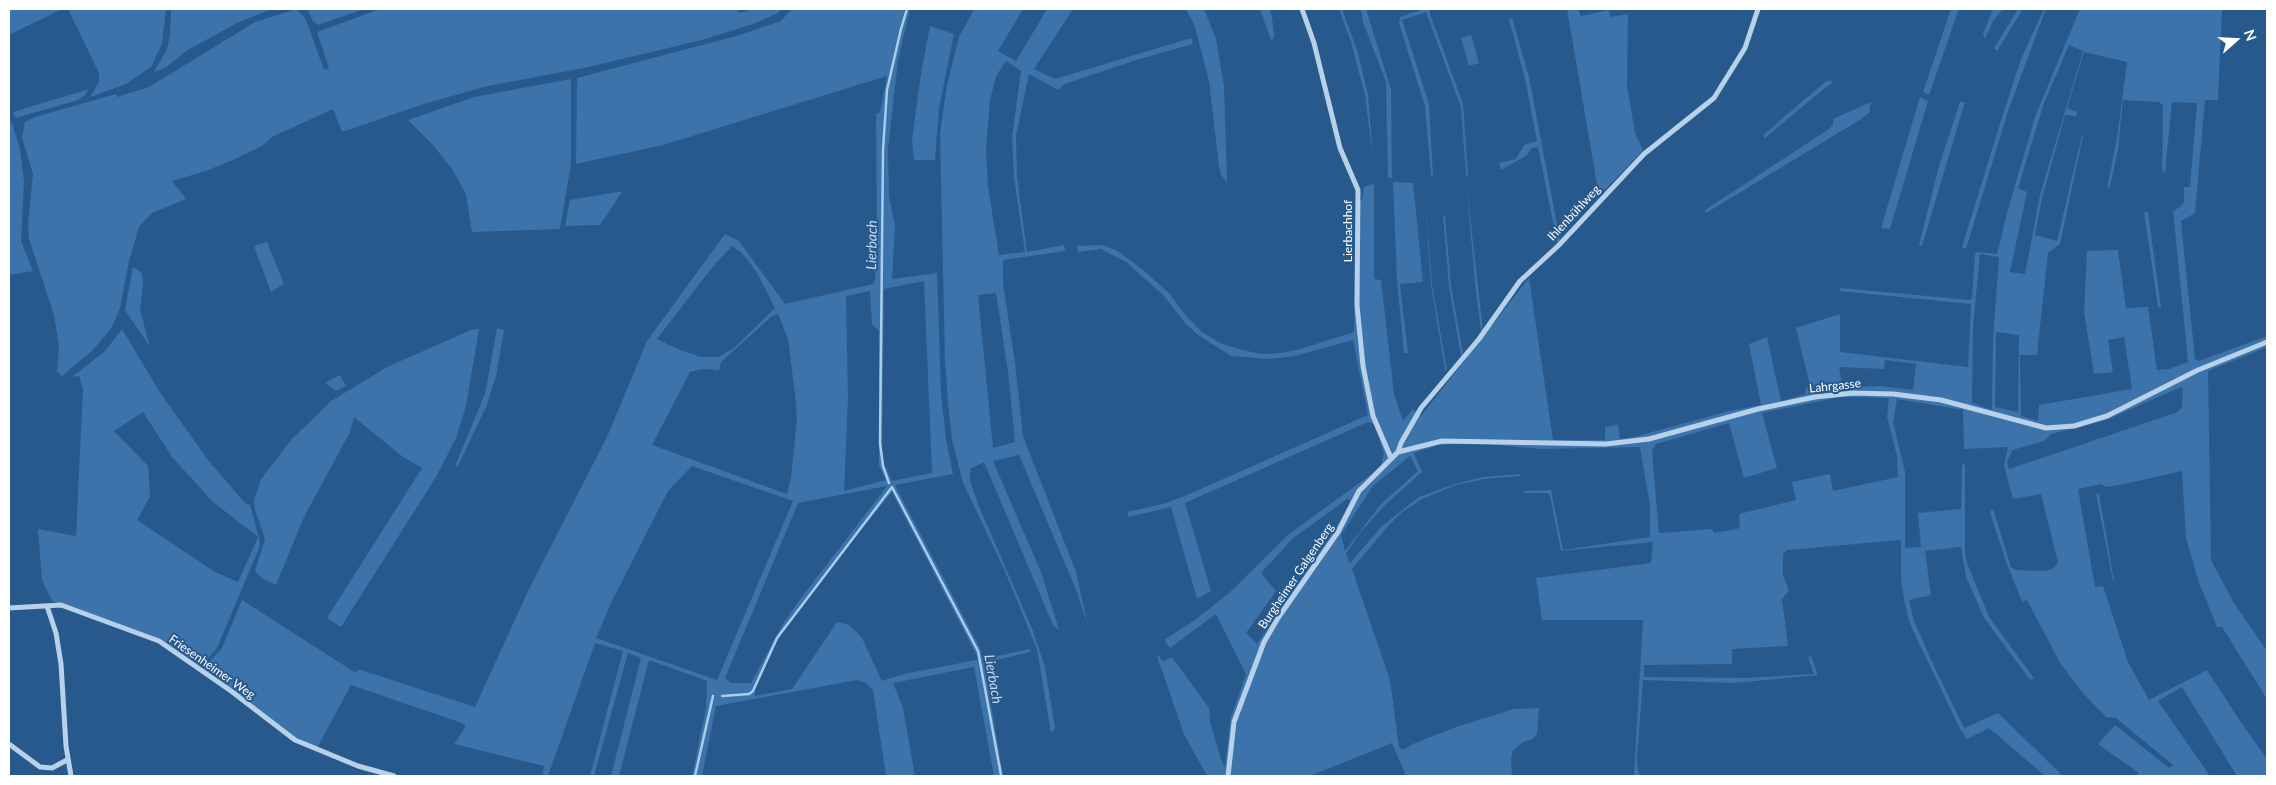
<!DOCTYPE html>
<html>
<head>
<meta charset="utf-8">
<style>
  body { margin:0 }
  #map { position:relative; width:2276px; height:785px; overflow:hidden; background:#27598d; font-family:Lato,sans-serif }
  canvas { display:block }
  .frame { position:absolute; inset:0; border:10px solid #fff; pointer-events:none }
  .north { position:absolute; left:2211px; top:15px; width:50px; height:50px; -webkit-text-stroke:4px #27598d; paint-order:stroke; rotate:71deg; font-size:14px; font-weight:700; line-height:20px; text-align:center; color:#fff }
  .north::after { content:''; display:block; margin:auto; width:18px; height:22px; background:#fff; clip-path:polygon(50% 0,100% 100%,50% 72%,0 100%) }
</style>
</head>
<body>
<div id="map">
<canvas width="2276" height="785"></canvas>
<div class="frame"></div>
<div class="north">N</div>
</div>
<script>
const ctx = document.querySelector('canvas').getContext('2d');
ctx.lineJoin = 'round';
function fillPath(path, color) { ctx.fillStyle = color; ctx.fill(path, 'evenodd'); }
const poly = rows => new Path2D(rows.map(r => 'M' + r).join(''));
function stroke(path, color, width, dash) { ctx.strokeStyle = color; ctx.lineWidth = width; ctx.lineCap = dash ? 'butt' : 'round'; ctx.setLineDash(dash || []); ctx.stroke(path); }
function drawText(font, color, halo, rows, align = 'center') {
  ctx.font = font + ' Lato,sans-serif'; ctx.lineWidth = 4; ctx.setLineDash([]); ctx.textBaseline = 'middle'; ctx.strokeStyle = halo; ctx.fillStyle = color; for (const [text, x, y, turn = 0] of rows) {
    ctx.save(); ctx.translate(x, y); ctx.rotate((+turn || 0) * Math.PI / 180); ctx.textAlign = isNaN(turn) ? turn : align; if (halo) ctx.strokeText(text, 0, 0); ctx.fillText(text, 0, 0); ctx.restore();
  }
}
const green = poly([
  [9,9,62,9,9,35],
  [68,9,166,9,162,44,151,67,126,84,90,97,99,82,99,73],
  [171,9,272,9,235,24,186,51,165,68,154,72,167,49,170,35],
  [297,9,306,20,324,70,329,68,317,32,380,9,738,9,739,13,753,9,782,9,778,13,756,23,702,40,584,68,488,86,427,103,342,132,333,109,272,137,262,146,235,159,206,171,172,181,186,199,152,213,139,227,129,261,120,308,112,327,92,351,62,376,57,372,59,347,54,315,29,239,28,225,33,174,22,138,25,122,35,117,116,94,117,97,149,87,255,22],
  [307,9,364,9,318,25,313,21],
  [792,9,910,9,898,60,888,149,889,196,895,226,892,279,937,273,941,393,946,439,953,474,895,485,980,648,983,659,1030,649,1030,652,984,663,1003,775,994,776,974,667,893,683,903,708,915,776,886,776,873,690,866,683,857,680,716,706,702,776,692,776,706,708,707,681,649,660,619,776,611,776,641,658,628,653,594,776,590,776,623,651,595,643,548,776,542,776,544,766,454,744,466,726,462,723,351,685,317,748,287,733,201,671,222,648,242,600,356,673,358,669,475,707,529,589,607,437,647,341,725,234,739,241,785,304,873,284,875,280,877,246,876,114,880,112,887,76,663,145,576,164,577,78,740,35,781,21],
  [732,246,741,252,756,271,775,308,734,348,718,357,701,357,680,350,657,339,710,270],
  [924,281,932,473,892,481,884,464,882,448,884,289],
  [870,291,872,324,879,331,879,465,886,480,844,491,848,399,846,296],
  [778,314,788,339,795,394,797,419,791,477,787,494,652,445,690,372,702,369,719,370,721,362,772,316],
  [692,466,793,501,717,680,596,638,612,601,668,491],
  [887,486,798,602,784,622,751,683,731,683,725,678,798,503],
  [892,492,978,658,976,660,904,674,882,681,862,638,849,625,837,622,792,689,755,696,755,688,778,639,836,560],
  [974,9,1023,9,998,51,1016,61,1047,9,1073,9,1034,69,1055,79,1191,38,1193,44,1133,61,1065,84,1058,90,1029,74,1016,136,1017,177,1027,252,1064,245,1065,251,1003,260,1003,283,1015,363,1023,436,1076,572,1088,626,1077,592,1019,455,993,461,1041,572,1059,630,1053,625,984,462,970,469,970,480,978,504,1033,631,1045,667,1055,728,1051,733,1037,649,1004,569,963,483,952,440,948,403,945,361,940,133,947,85,959,37],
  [1006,61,1021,71,1012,137,1014,178,1025,252,999,255,988,187,986,148,990,100,996,76],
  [996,293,1008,372,1015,442,993,448,978,295],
  [1186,9,1204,9,1216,39,1224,86,1227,182,1221,175,1219,166,1209,81,1194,24],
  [1260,9,1269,9,1272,17,1274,35,1273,39,1271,40],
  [1339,9,1342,9,1358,53,1368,95,1373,159,1365,95,1351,42],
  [1361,9,1366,9,1391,89,1392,178,1388,178,1386,82,1363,22],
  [1424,9,1435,9,1429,11,1463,104,1468,176,1466,176,1461,107,1426,12,1402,20,1429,104,1433,176,1435,177,1431,176,1425,106,1399,23,1400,17],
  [1567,9,1578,9,1581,16,1609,10,1610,17,1628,14,1627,86,1635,133,1643,150,1599,196],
  [1951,9,1959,9,1929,95,1923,92],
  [1993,9,2003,9,1993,21,1985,39,1983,34],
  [2018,9,2023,9,1997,51,1994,48],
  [2044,9,2046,9,2008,111,1966,249,1962,247,2003,114,2021,59],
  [2080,9,2222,9,2218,100,2205,100,2195,213,2181,221,2195,359,2199,361,2267,336,2267,347,2208,371,2211,560,2234,603,2267,651,2267,699,2222,627,2217,627,2198,580,2186,538,2182,471,2120,485,2106,487,2101,484,2078,489,2095,587,2103,586,2128,662,2149,700,2207,670,2240,721,2267,759,2267,776,2237,776,2182,687,2158,701,2210,776,2137,776,2139,773,2098,744,2115,725,2169,768,2173,765,2116,718,2106,717,2080,690,2059,661,2027,600,2022,602,2005,559,1990,512,1993,509,2011,567,2016,570,2046,571,2055,567,2058,562,2041,494,2013,499,2004,466,2008,447,1964,449,1963,410,1897,399,1893,422,1905,472,1905,548,1921,547,1918,513,1961,509,1962,465,1965,464,1965,552,1967,563,1989,617,2034,678,2030,680,1984,618,1966,577,1961,547,1925,551,1931,595,1909,600,1914,621,1931,660,1964,728,1998,713,2063,776,2045,776,1989,728,1967,739,1960,729,1910,624,1904,600,1901,579,1901,540,1787,550,1783,554,1783,575,1789,591,1782,599,1788,646,1732,649,1732,664,1644,665,1644,677,1747,678,1814,674,1808,657,1811,656,1818,675,1734,683,1643,680,1637,756,1638,770,1640,776,1634,776,1643,620,1542,620,1536,578,1651,563,1653,542,1561,551,1550,496,1547,493,1523,493,1524,491,1551,490,1563,550,1650,537,1650,506,1640,447,1541,449,1475,443,1438,445,1414,453,1422,472,1384,506,1359,534,1346,554,1350,563,1382,526,1419,497,1455,484,1483,477,1520,474,1520,476,1484,479,1456,485,1422,499,1401,513,1389,525,1352,569,1390,680,1399,747,1403,750,1413,744,1456,727,1514,709,1539,708,1537,734,1533,739,1523,742,1513,750,1511,759,1512,776,1406,776,1392,743,1310,776,1207,776,1184,734,1157,656,1159,656,1163,661,1172,657,1209,708,1210,722,1221,759,1225,767,1231,717,1246,674,1216,614,1170,648,1164,640,1195,620,1228,594,1289,534,1369,476,1381,465,1384,453,1374,424,1368,422,1185,503,1211,591,1197,599,1171,507,1129,517,1127,512,1163,504,1187,495,1368,415,1353,340,1295,356,1269,359,1231,356,1198,335,1186,324,1163,295,1126,262,1101,249,1078,252,1077,246,1102,245,1116,250,1142,269,1170,294,1187,317,1202,332,1220,343,1242,350,1262,354,1280,353,1297,350,1354,332,1356,201,1362,200,1364,187,1374,183,1374,279,1381,280,1394,394,1403,421,1413,409,1421,416,1529,278,1553,440,1605,440,1605,427,1618,425,1620,439,1634,437,1729,411,1761,405,1749,344,1767,337,1781,401,1806,394,1805,390,1810,386,1796,328,1840,314,1840,352,1968,367,1971,304,1840,291,1840,288,1970,300,1972,298,1975,254,1977,252,1997,254,2008,209,2036,114],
  [2069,45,2083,51,2040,195,2025,274,2010,272,2027,192,2018,188,2044,103],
  [2084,52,2127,62,2117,138,2107,189,2110,187,2118,149,2123,100,2159,102,2163,105,2162,171,2165,172,2172,102,2197,103,2190,187,2184,187,2184,202,2180,207,2173,211,2188,362,2169,369,2157,370,2148,307,2126,308,2118,250,2087,251,2084,312,2094,374,2113,372,2108,340,2124,337,2132,389,2039,405,2038,421,2021,416,2020,355,2037,355,2048,253,2060,244,2083,136,2082,135,2057,241,2035,235,2042,198,2065,115,2076,116,2077,112,2067,108],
  [1980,254,1999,257,1993,338,1992,410,1972,403,1973,327],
  [1996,332,2019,335,2018,412,1995,407],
  [1885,360,1916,364,1913,390,1881,386,1843,387,1839,367,1884,369],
  [2181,387,2183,388,2182,407,2178,412,2009,469,2007,461,2013,450,2044,441,2051,434,2106,420],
  [1841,397,1889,398,1887,416,1897,456,1898,477,1833,491,1830,474,1792,482,1796,500,1739,514,1740,526,1737,529,1714,533,1712,529,1659,533,1652,451,1656,444,1729,423,1744,478,1777,468,1762,413],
  [1410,456,1418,471,1381,504,1345,551,1341,535,1361,504,1373,486],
  [1347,499,1350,499,1349,504,1334,531,1257,644,1246,633,1276,591,1261,573,1292,539],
  [1512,18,1529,77,1560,240,1557,242,1538,147,1532,148,1526,156,1501,170,1499,163,1516,159,1524,145,1537,141,1525,79,1509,19],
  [930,26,954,34,939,108,935,160,914,160,912,141,921,73],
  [1471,35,1479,63,1469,66,1461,38],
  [571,79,571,164,560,229,472,232,466,194,452,169,433,145,408,120,474,97],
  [1831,80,1832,84,1826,87,1765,138,1763,135,1825,82],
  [89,89,85,95,78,100,16,118,13,112],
  [1920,97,1928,101,1890,229,1881,228],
  [1871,102,1869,113,1858,121,1706,213,1705,210,1829,129,1833,125,1833,119],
  [1960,102,1965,102,1922,246,1919,245,1939,166],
  [11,120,20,149,24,182,21,241,33,271,9,275,9,129],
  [1466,180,1483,330,1481,331,1476,293],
  [1393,182,1413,183,1423,282,1400,284,1408,353,1404,353,1397,280],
  [1424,183,1432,284,1447,371,1445,370,1431,285],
  [618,192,622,192,600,225,565,226,570,200],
  [2144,212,2148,212,2161,308,2158,307],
  [1445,215,1451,286,1463,354,1461,356,1449,286,1443,216],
  [267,242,284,284,271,292,254,246],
  [133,267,142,273,143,284,140,310,150,347,125,310],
  [497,328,504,330,496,376,486,407,458,466,455,466,485,394],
  [122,329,159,391,208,460,245,503,250,505,260,541,259,548,217,648,198,669,156,638,52,601,42,580,38,529,76,536,83,389,79,376,72,377,105,351],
  [143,412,172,457,213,502,258,537,238,582,215,572,137,520,150,497,148,466,114,431],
  [479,329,466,406,456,438,436,477,341,627,327,618,422,468,403,457,354,417,350,432,304,517,276,585,263,579,255,571,265,539,255,510,254,500,261,479,292,439,331,401,389,366,471,330],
  [340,375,346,386,336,391,325,383],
  [2096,494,2099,494,2114,581,2113,581]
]);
const stream = poly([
  [889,483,883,466,880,443,883,150,887,90,901,29,907,9],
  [722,696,749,694,753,691,777,638,892,487,978,651,1001,775],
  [695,776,713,696]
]);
const street = poly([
  [1302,9,1314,43,1340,148,1358,190,1357,305,1363,366,1373,416,1391,458],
  [1398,452,1401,443,1421,408,1479,339,1520,281,1558,246,1644,154,1714,98,1745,48,1758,9],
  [47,606,56,633,61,664,66,746,71,776],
  [9,608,61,605,159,641,231,691,295,740,358,766,394,776],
  [9,744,40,767,52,768,67,760],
  [1228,776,1234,722,1264,642,1278,618,1338,532,1359,491,1398,452,1442,441,1606,444,1649,439,1758,409,1815,397,1853,393,1893,394,1941,400,2046,428,2074,426,2107,416,2198,370,2267,342]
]);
const streetNames = [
  ["Ihlenbühlweg",1574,213,-47],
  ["Lierbachhof",1348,231,-90],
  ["Lahrgasse",1835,386,-6],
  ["Burgheimer Galgenberg",1296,576,-56],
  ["Friesenheimer Weg",212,667,35]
];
const waterNames = [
  ["Lierbach",872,245,-89],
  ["Lierbach",993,679,80]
];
fillPath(green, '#3b73aa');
stroke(stream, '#abcceb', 2.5);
stroke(street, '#b7d1ea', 5);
drawText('12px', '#fff', '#27598d', streetNames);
drawText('italic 14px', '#c3daf1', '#27598d', waterNames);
</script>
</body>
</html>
